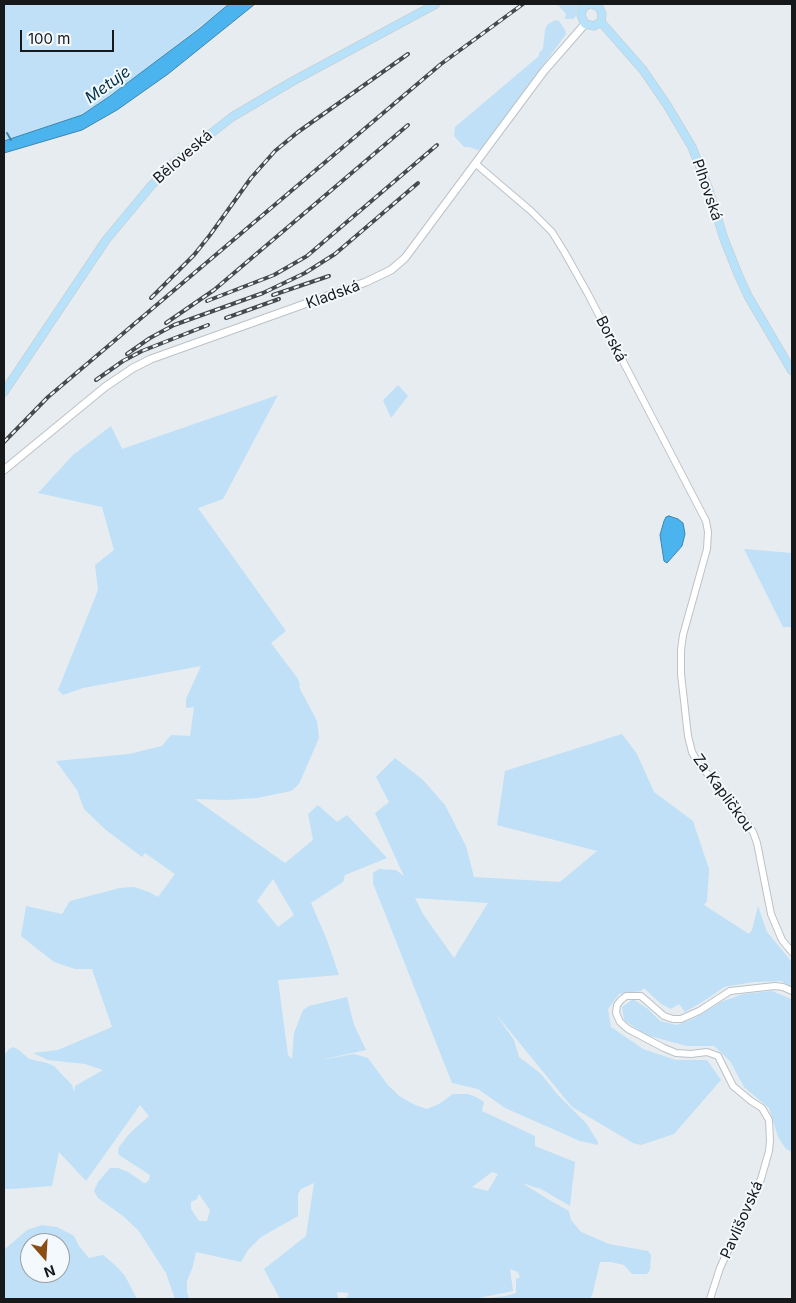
<!DOCTYPE html>
<html>
<head>
<meta charset="utf-8">
<style>
  body { margin:0 }
  #map { position:relative; width:796px; height:1303px; overflow:hidden; background:#e6ecf0; font-family:Inter,sans-serif }
  canvas { display:block }
  .frame { position:absolute; inset:0; border:5px solid #16181a; pointer-events:none }
  .north { position:absolute; left:20px; top:1233px; width:50px; height:50px; box-sizing:border-box; background:#f3f9fd; border:1px solid #9b9fa2; border-radius:50%; rotate:161deg; font-size:14px; font-weight:700; line-height:20px; text-align:center; color:#16181a }
  .north::after { content:''; display:block; margin:auto; width:18px; height:22px; background:#8c4d14; clip-path:polygon(50% 0,100% 100%,50% 72%,0 100%) }
  .scale { position:absolute; left:20px; top:30px; width:94px; height:22px; box-sizing:border-box; border:2px solid #16181a; border-top:0; padding-left:6px; font-size:15px; line-height:18px; white-space:nowrap; color:#16181a; -webkit-text-stroke:4px #f3f9fd; paint-order:stroke }
</style>
</head>
<body>
<div id="map">
<canvas width="796" height="1303"></canvas>
<div class="frame"></div>
<div class="north">N</div>
<div class="scale">100 m</div>
</div>
<script>
const ctx = document.querySelector('canvas').getContext('2d');
ctx.lineJoin = 'round';
function fillPath(path, color) { ctx.fillStyle = color; ctx.fill(path, 'evenodd'); }
const poly = rows => new Path2D(rows.map(r => 'M' + r).join(''));
function stroke(path, color, width, dash) { ctx.strokeStyle = color; ctx.lineWidth = width; ctx.lineCap = dash ? 'butt' : 'round'; ctx.setLineDash(dash || []); ctx.stroke(path); }
function drawText(font, color, halo, rows, align = 'center') {
  ctx.font = font + ' Inter,sans-serif'; ctx.lineWidth = 4; ctx.setLineDash([]); ctx.textBaseline = 'middle'; ctx.strokeStyle = halo; ctx.fillStyle = color; for (const [text, x, y, turn = 0] of rows) {
    ctx.save(); ctx.translate(x, y); ctx.rotate((+turn || 0) * Math.PI / 180); ctx.textAlign = isNaN(turn) ? turn : align; if (halo) ctx.strokeText(text, 0, 0); ctx.fillText(text, 0, 0); ctx.restore();
  }
}
const green = poly([
  [4,4,229,4,139,74,82,115,4,141],
  [554,4,579,4,576,16,573,19,565,19,566,14,559,6],
  [555,20,559,21,565,30,566,34,482,149,477,150,470,147,464,147,454,136,455,127,539,56,539,53,543,49,545,30,547,25],
  [398,385,408,396,391,418,383,400],
  [278,395,223,499,198,508,286,631,271,643,298,679,300,685,299,687,317,721,319,738,299,784,291,791,257,798,226,800,195,799,285,863,313,840,308,814,318,805,337,822,347,815,387,858,345,875,343,882,311,903,327,940,339,975,278,980,288,1055,292,1059,294,1033,303,1010,309,1006,347,997,354,1025,366,1050,320,1060,354,1054,368,1058,387,1084,399,1096,415,1105,427,1109,439,1104,453,1094,468,1094,476,1097,484,1102,482,1111,535,1136,535,1146,575,1162,570,1206,541,1189,522,1183,551,1201,569,1211,571,1220,581,1232,609,1244,648,1251,651,1255,650,1270,647,1274,632,1274,624,1265,611,1262,600,1262,592,1296,589,1299,480,1299,506,1296,516,1293,516,1279,520,1277,518,1272,510,1269,513,1291,474,1299,346,1299,349,1293,337,1292,338,1299,280,1299,264,1269,306,1236,314,1183,301,1189,298,1194,298,1216,261,1237,248,1250,241,1262,196,1252,193,1266,187,1281,187,1292,189,1299,175,1299,166,1273,138,1230,123,1216,98,1198,94,1191,98,1182,110,1168,118,1168,128,1172,144,1183,146,1183,149,1180,150,1175,119,1155,118,1152,119,1147,130,1133,149,1116,140,1105,86,1181,59,1152,52,1186,12,1189,4,1189,4,1055,9,1049,13,1047,19,1050,29,1059,47,1063,54,1066,72,1085,74,1092,75,1086,103,1070,85,1064,48,1060,33,1053,58,1050,112,1027,92,969,75,969,54,962,21,936,26,906,62,914,70,901,120,888,134,887,149,892,158,897,175,874,145,853,142,857,106,830,84,809,77,790,56,761,129,754,162,746,171,735,190,736,194,707,186,708,186,699,201,666,83,688,63,695,58,690,98,590,95,565,114,550,102,507,38,493,73,455,111,426,122,449],
  [273,879,294,915,278,927,257,901],
  [492,1172,498,1174,488,1191,472,1187],
  [199,1194,210,1210,207,1221,199,1221,191,1209,191,1202,197,1199],
  [744,549,792,553,791,627,783,627],
  [622,734,637,754,654,792,693,821,709,869,707,901,704,905,749,934,752,930,758,906,767,932,792,962,792,987,781,981,753,982,724,987,707,999,685,1012,679,1004,671,1009,661,1004,644,988,641,991,619,994,608,1009,611,1027,643,1049,676,1060,707,1060,721,1080,674,1134,641,1145,633,1143,572,1107,495,1013,514,1040,519,1057,540,1073,558,1095,586,1123,598,1142,598,1145,580,1141,505,1108,478,1089,452,1083,373,883,373,873,379,869,396,870,404,876,375,813,389,802,376,777,395,758,423,780,445,805,466,846,474,877,560,882,597,851,497,825,505,771],
  [415,898,488,903,454,958,423,914],
  [772,991,791,999,792,1002,792,1152,786,1149,778,1137,769,1108,744,1087,730,1061,714,1046,687,1046,646,1035,624,1020,622,1007,633,999,648,1009,660,1021,677,1025,695,1018,721,1002,743,994],
  [42,1225,57,1227,74,1236,79,1246,89,1258,103,1255,116,1266,125,1276,137,1299,4,1299,4,1250,27,1230],
  [30,1243,60,1243,60,1273,30,1273]
]);
const water = poly([
  [229,4,255,4,168,74,117,110,82,130,4,153,4,141,82,115,110,96,199,29,229,4],
  [669,516,678,519,683,523,685,534,682,546,667,563,664,561,660,535,664,521,666,517,669,516]
]);
const stream = poly([
  [7,133,11,140]
]);
const tertiary = poly([
  [476,164,531,211,552,232,565,253,588,294,706,521,708,532,707,549,683,635,681,650,681,674,688,736,692,752,698,763,733,803,753,832,757,843,771,914,782,940,792,952],
  [710,1299,720,1268,761,1179,769,1151,770,1140,769,1120,762,1108,751,1101,733,1086,718,1056,707,1052,691,1054,676,1053,664,1048,628,1029,620,1022,616,1013,617,1005,621,1000,626,996,641,996,664,1016,673,1019,681,1019,699,1011,730,991,775,986,783,987,792,991]
]);
const secondary = poly([
  [4,470,105,387,133,368,151,359,366,282,391,270,405,258,544,71,585,24]
]);
const primary = poly([
  [589,4,583,8,581,15,585,24,594,26,601,22,602,14,599,7,592,4],
  [601,22,643,70,667,105,692,147,709,190,724,239,738,274,748,296,792,371],
  [4,392,106,240,150,187,172,164,232,117,293,81,436,4]
]);
const rail = poly([
  [273,295,329,276],
  [151,298,194,255,210,235,251,178,275,151,298,132,408,54],
  [207,301,274,275,307,256,437,145],
  [226,318,279,299],
  [166,323,214,290,408,125],
  [127,354,150,338,174,325,263,293,305,273,335,254,418,183],
  [96,380,123,361,142,351,208,325],
  [4,442,48,397,441,64,523,4]
]);
const streetNames = [
  ["Běloveská",183,157,-41],
  ["Plhovská",707,190,71],
  ["Kladská",333,295,-20],
  ["Borská",611,339,63],
  ["Za Kapličkou",723,793,54],
  ["Pavlišovská",742,1220,-66]
];
const waterNames = [
  ["Metuje",108,85,-36]
];
fillPath(green, '#bfe0f6');
fillPath(water, '#4bb4ef');
stroke(water, '#3b85af', 1);
stroke(stream, '#3b85af', 2);
stroke(tertiary, '#bcc2c6', 8);
stroke(secondary, '#bcc2c6', 9);
stroke(primary, '#c7c8c8', 9);
stroke(tertiary, '#fff', 6);
stroke(secondary, '#fff', 7);
stroke(primary, '#b8e1fa', 8);
stroke(rail, '#474a4c', 4);
stroke(rail, '#f3f9fd', 2, [5.5]);
drawText('15px', '#16181a', '#f3f9fd', streetNames);
drawText('italic 16px', '#003047', '#f3f9fd', waterNames);
</script>
</body>
</html>
